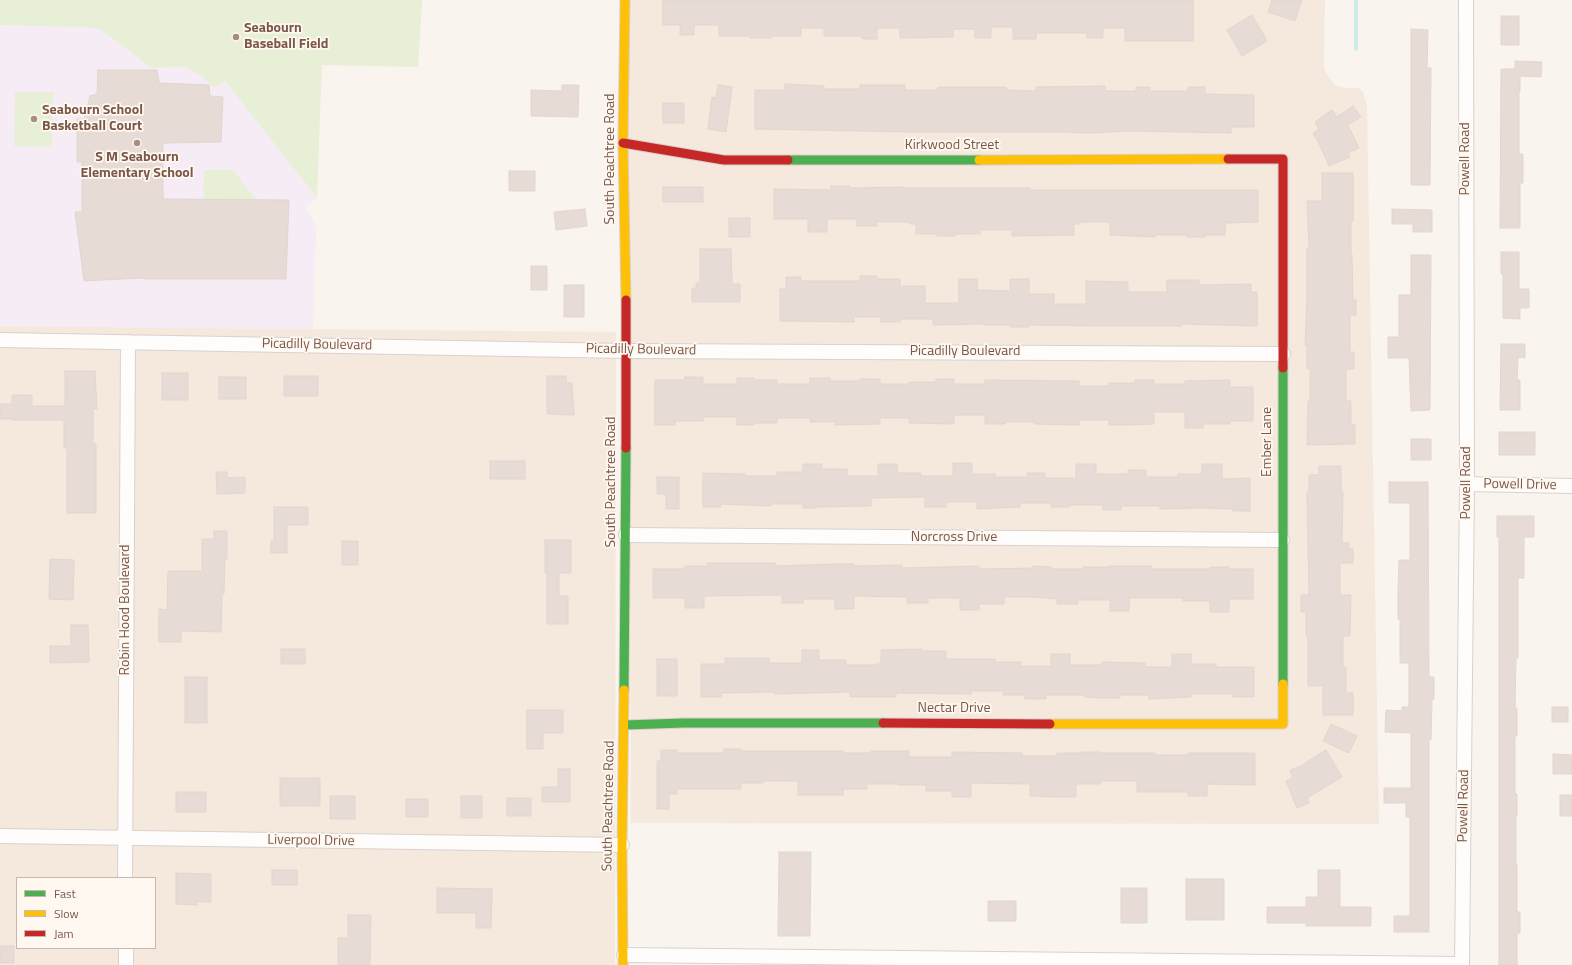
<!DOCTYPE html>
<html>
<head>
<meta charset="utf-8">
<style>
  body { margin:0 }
  #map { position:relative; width:1572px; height:965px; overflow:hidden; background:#f9f4ee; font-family:"Titillium Web",sans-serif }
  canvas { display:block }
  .legend { position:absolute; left:16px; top:877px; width:140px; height:72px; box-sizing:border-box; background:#fff8f1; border:1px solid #cab8ae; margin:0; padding:5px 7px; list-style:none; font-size:12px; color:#7b574a }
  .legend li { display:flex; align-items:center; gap:8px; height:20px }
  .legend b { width:20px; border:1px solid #cab8ae }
</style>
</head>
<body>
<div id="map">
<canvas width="1572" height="965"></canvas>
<ul class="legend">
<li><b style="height:5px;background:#4caf50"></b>Fast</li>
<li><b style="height:5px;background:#ffc107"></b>Slow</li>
<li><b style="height:5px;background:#c62828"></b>Jam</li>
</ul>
</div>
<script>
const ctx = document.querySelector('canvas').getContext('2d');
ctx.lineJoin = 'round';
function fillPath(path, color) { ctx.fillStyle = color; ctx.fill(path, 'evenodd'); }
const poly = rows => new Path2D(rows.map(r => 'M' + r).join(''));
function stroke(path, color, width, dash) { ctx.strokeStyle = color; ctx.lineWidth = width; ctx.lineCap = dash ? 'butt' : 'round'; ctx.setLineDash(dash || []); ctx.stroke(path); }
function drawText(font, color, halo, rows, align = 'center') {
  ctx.font = font + ' "Titillium Web",sans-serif'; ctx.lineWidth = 3.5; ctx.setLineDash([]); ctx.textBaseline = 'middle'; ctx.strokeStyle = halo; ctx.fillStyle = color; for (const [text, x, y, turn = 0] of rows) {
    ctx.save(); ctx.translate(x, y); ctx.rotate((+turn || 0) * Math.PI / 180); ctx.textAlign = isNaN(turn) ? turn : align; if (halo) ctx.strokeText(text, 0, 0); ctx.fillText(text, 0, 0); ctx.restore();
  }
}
const residential = poly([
  [626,0,1325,0,1324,66,1326,73,1335,85,1345,88,1359,88,1363,92,1367,107,1379,824,631,823],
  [0,326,616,332,615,965,0,965],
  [17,878,155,878,155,948,17,948]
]);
const education = poly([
  [0,25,98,28,152,68,184,67,202,76,213,88,225,81,317,198,306,207,312,218,316,228,313,329,0,326]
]);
const green = poly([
  [0,0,422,0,418,67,322,65,317,198,225,81,213,88,202,76,184,67,152,68,98,28,0,25],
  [15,92,53,92,52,147,14,146],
  [204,170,233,170,271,219,206,204,203,192]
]);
const stream = poly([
  [1356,49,1356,0]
]);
const building = poly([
  [663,0,1193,0,1193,41,1125,41,1125,28,1103,28,1103,38,1087,38,1087,33,1036,33,1036,39,1013,39,1013,27,991,27,991,38,975,38,975,29,953,29,953,37,900,38,900,28,877,28,877,39,862,39,862,36,824,36,824,28,801,28,801,36,771,36,771,38,750,38,750,36,719,36,719,25,694,25,694,35,680,35,680,25,663,25,663,0],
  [1272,0,1302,0,1295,21,1268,12,1272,0],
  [1252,15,1267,41,1242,56,1227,30,1252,15],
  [1501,16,1519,16,1519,45,1501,45,1501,16],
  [1411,29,1428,30,1427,68,1431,68,1430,185,1411,185,1411,29],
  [1515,61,1542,62,1541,77,1520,76,1520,91,1519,91,1519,154,1523,154,1523,183,1520,183,1520,228,1500,228,1501,69,1515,69,1515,61],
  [98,70,157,70,159,83,209,85,210,96,223,97,221,142,163,143,163,199,289,200,286,279,145,279,141,278,84,281,75,212,82,212,82,162,77,162,77,119,84,119,90,96,97,94,98,70],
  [785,84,824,86,824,89,860,89,860,85,905,85,905,90,938,90,938,87,1006,87,1006,90,1036,91,1036,87,1105,86,1105,91,1136,91,1136,87,1150,87,1150,91,1188,91,1188,87,1205,87,1205,94,1254,95,1254,127,1231,127,1231,133,1130,131,1088,133,1061,132,911,132,755,129,755,90,785,90,785,84],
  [562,85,579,85,578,117,531,116,531,90,562,91,562,85],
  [718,85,732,87,726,132,708,129,712,97,716,98,718,85],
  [663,103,684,103,684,123,663,123,663,103],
  [1353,106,1361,117,1348,125,1359,148,1348,153,1350,157,1329,166,1318,141,1313,134,1319,129,1315,122,1332,110,1337,117,1353,106],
  [509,171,535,171,535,191,509,191,509,171],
  [1322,173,1353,173,1353,221,1351,221,1351,254,1352,254,1353,300,1356,300,1356,315,1350,315,1350,352,1354,352,1354,369,1346,369,1346,401,1351,401,1351,425,1355,425,1355,444,1307,445,1308,401,1310,401,1310,369,1307,369,1307,345,1305,345,1307,300,1307,249,1309,249,1307,201,1322,201,1322,173],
  [831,186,850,186,850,188,904,187,904,188,1030,188,1030,190,1258,190,1258,222,1225,223,1225,235,1205,235,1205,237,1187,237,1187,235,1155,235,1155,237,1110,235,1110,222,1080,222,1080,224,1074,224,1074,235,1012,236,1012,230,980,230,980,234,955,234,955,236,937,236,937,234,916,234,916,224,910,224,910,222,877,222,877,226,857,226,857,219,827,219,827,232,808,232,808,219,774,219,774,189,831,190,831,186],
  [663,187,703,187,703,202,663,202,663,187],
  [585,209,587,226,556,230,554,212,585,209],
  [1392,209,1432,210,1432,232,1413,232,1413,224,1392,224,1392,209],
  [729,218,750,218,750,237,729,237,729,218],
  [700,249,731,249,732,284,740,284,740,302,692,302,692,288,696,288,696,283,700,283,700,249],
  [1501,252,1519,252,1519,289,1529,289,1529,308,1520,308,1520,319,1503,318,1503,274,1501,274,1501,252],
  [1411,255,1431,255,1430,410,1411,411,1409,358,1388,358,1388,337,1399,337,1399,295,1411,295,1411,255],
  [531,266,547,266,547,290,531,290,531,266],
  [860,276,877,276,877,279,900,279,900,286,925,286,925,303,959,303,959,279,977,279,977,290,1010,291,1010,279,1029,279,1029,294,1054,294,1054,304,1086,304,1086,281,1128,282,1128,292,1167,292,1167,280,1199,280,1199,285,1251,284,1251,292,1257,292,1257,326,1182,324,1182,326,1105,326,1029,325,1029,327,1010,327,1010,325,984,325,984,324,933,325,933,319,900,319,900,322,881,322,881,317,854,317,854,322,780,321,780,289,786,289,786,277,801,277,801,281,860,281,860,276],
  [564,285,584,285,584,317,564,317,564,285],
  [1501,344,1525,344,1525,358,1518,357,1517,380,1520,380,1520,410,1500,410,1501,344],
  [65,371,95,371,97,409,93,409,93,444,96,444,96,513,67,513,67,448,64,448,64,420,12,420,12,419,0,419,0,404,12,404,12,395,32,395,32,406,65,406,65,371],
  [162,373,188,373,188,400,162,400,162,373],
  [284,376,318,376,318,396,284,396,284,376],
  [547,376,566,376,566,383,572,383,574,415,547,414,547,376],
  [219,377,246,377,246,399,219,399,219,377],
  [685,377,703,377,703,384,737,384,737,378,754,378,754,380,777,380,777,384,810,384,810,378,830,378,830,381,860,381,860,379,880,379,880,384,909,384,909,382,936,382,936,379,954,379,954,384,985,384,985,380,1079,381,1079,386,1109,386,1109,383,1135,383,1135,380,1154,380,1154,384,1185,384,1185,381,1230,380,1230,387,1253,387,1253,421,1230,421,1230,424,1203,424,1203,428,1185,428,1185,412,1154,412,1154,424,1126,425,1109,425,1109,420,1079,420,1079,425,1034,424,1034,422,1005,422,1005,424,985,424,985,415,954,415,954,424,909,423,909,418,880,418,880,424,835,425,835,422,810,422,810,418,777,418,777,423,754,423,754,425,737,425,737,417,703,417,703,421,675,421,675,425,655,425,655,380,685,380,685,377],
  [1499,432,1535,432,1535,455,1499,455,1499,432],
  [1411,439,1431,439,1431,460,1411,460,1411,439],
  [490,461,525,461,525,479,490,479,490,461],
  [953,463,972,463,972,474,995,474,995,477,1027,477,1027,473,1045,473,1045,478,1076,478,1076,464,1096,464,1096,474,1128,474,1128,470,1146,470,1146,477,1178,477,1178,474,1202,474,1202,464,1222,464,1222,479,1250,478,1250,511,1233,511,1233,509,1202,508,1160,509,1160,506,1121,506,1121,510,1103,510,1103,505,1070,505,1070,507,1051,507,1051,503,1020,503,1020,507,977,509,977,502,946,502,946,507,925,507,925,497,871,498,871,506,816,507,816,508,803,508,803,504,771,504,771,506,721,504,721,507,703,507,703,473,745,474,745,476,777,476,777,472,803,472,803,464,822,464,822,469,847,469,847,476,878,476,878,464,897,464,897,473,921,473,921,476,953,476,953,463],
  [1319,466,1341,466,1341,492,1343,492,1342,543,1349,543,1349,549,1353,549,1353,563,1340,563,1340,595,1351,595,1350,636,1343,636,1343,667,1346,667,1346,693,1353,693,1353,715,1323,715,1323,686,1308,686,1308,636,1306,636,1306,612,1301,612,1301,595,1309,595,1307,492,1309,492,1309,475,1319,475,1319,466],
  [216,472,227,472,227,478,245,477,245,493,217,494,216,472],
  [657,477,679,477,679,509,666,509,666,494,657,494,657,477],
  [1389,482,1428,482,1429,677,1434,677,1434,699,1432,699,1431,740,1429,740,1429,932,1394,932,1394,916,1410,916,1410,817,1406,817,1406,803,1384,803,1384,788,1411,788,1411,733,1385,732,1386,710,1402,711,1402,707,1409,707,1409,663,1400,663,1400,619,1398,619,1398,591,1399,560,1410,560,1410,503,1389,503,1389,482],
  [274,507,308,507,308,525,287,525,287,553,271,553,271,541,274,541,274,507],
  [1497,516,1534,516,1534,537,1524,537,1524,578,1518,578,1518,658,1516,658,1515,708,1517,708,1517,736,1515,736,1515,794,1517,794,1517,816,1516,816,1516,865,1517,865,1517,912,1520,912,1520,933,1517,933,1517,965,1499,965,1499,537,1497,537,1497,516],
  [214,531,227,531,227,559,225,559,224,594,222,594,221,632,181,631,181,642,159,642,159,609,167,610,168,571,202,571,202,539,214,539,214,531],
  [545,540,571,540,571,573,559,573,559,596,568,596,568,624,547,624,547,573,545,573,545,540],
  [342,541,358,541,358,565,342,565,342,541],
  [50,559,74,560,73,600,49,599,50,559],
  [707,563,775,563,775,566,835,564,854,564,854,566,902,565,902,568,979,566,979,569,1033,568,1033,566,1051,567,1051,569,1083,569,1083,567,1110,567,1110,566,1151,566,1151,569,1210,569,1210,567,1229,567,1229,569,1253,569,1253,599,1229,599,1229,612,1210,612,1210,601,1183,601,1183,598,1129,598,1129,611,1110,611,1110,600,1078,600,1078,604,1057,604,1057,599,1032,597,1004,597,1004,604,979,604,979,610,960,610,960,598,928,598,928,603,907,603,907,597,854,596,854,609,835,609,835,599,803,599,803,603,782,603,782,595,704,596,704,608,685,608,685,598,653,598,653,569,685,569,685,566,707,566,707,563],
  [71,625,88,625,89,662,50,663,50,646,71,646,71,625],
  [281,649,305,649,305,664,281,664,281,649],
  [921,649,921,651,946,651,946,659,995,659,995,662,1021,662,1021,666,1051,666,1051,654,1070,654,1070,665,1102,665,1102,662,1145,663,1145,667,1172,667,1172,654,1191,654,1191,664,1216,664,1216,667,1254,667,1254,697,1233,697,1233,694,1191,694,1191,697,1149,699,1149,695,1120,695,1120,698,1102,698,1085,697,1085,695,1046,695,1046,699,1025,699,1025,695,1003,695,1003,691,971,691,971,694,896,693,896,697,850,697,850,692,775,694,775,692,721,693,721,697,701,697,701,664,725,664,725,658,769,658,769,663,802,663,802,650,819,650,819,660,846,660,846,665,875,665,875,664,881,664,881,650,921,649],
  [657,659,677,659,677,696,657,696,657,659],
  [185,677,207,677,207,723,185,723,185,677],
  [1552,707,1568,707,1568,722,1552,722,1552,707],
  [527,710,563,710,563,733,543,733,543,749,527,749,527,710],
  [1331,724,1357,736,1349,753,1323,741,1331,724],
  [724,749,741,749,741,751,843,751,843,753,871,753,871,751,909,751,909,757,952,757,952,752,1022,753,1022,756,1057,756,1057,753,1081,753,1081,752,1100,752,1100,753,1155,753,1155,755,1188,755,1188,753,1255,753,1255,785,1207,784,1207,796,1188,796,1188,792,1137,792,1137,781,1100,781,1100,784,1076,784,1076,797,1057,797,1030,796,1030,784,971,783,971,797,952,797,952,791,926,791,926,785,898,785,898,784,867,784,867,789,843,789,843,795,798,795,798,781,763,781,763,783,741,783,741,789,677,789,677,794,669,794,669,809,657,809,657,761,661,761,661,750,677,750,677,753,724,753,724,749],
  [1326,750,1342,777,1307,798,1309,803,1297,808,1286,781,1293,778,1290,770,1299,767,1326,750],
  [1553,754,1572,755,1572,774,1553,774,1553,754],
  [558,769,570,769,570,802,542,802,542,787,558,787,558,769],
  [280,778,320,778,320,806,280,806,280,778],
  [176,792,206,792,206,812,176,812,176,792],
  [1560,795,1572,795,1572,816,1560,816,1560,795],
  [330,796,355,796,355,819,330,819,330,796],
  [461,796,482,796,482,818,461,818,461,796],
  [507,798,531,798,531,816,507,816,507,798],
  [406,799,428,799,428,817,406,817,406,799],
  [779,852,811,852,810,936,778,936,779,852],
  [272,870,297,870,297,885,272,885,272,870],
  [1318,870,1340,870,1340,907,1371,907,1371,926,1306,926,1306,923,1267,923,1267,907,1306,907,1306,897,1318,897,1318,870],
  [176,873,211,874,211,902,197,902,197,905,176,904,176,873],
  [1186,879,1224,879,1224,920,1186,920,1186,879],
  [437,888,492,889,491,928,476,928,476,913,437,913,437,888],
  [1121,888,1147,888,1147,923,1121,923,1121,888],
  [988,901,1016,901,1016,921,988,921,988,901],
  [348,915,371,915,370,965,338,965,338,938,348,938,348,915],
  [0,946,14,946,14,963,0,963,0,946]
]);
const street = poly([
  [0,340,627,351,1283,354],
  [1467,484,1572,486],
  [626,535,1282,540],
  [0,836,622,845],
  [125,878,128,342],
  [126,948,126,965],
  [624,955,1462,964],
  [1462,965,1467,484,1466,0]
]);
const fast = poly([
  [788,160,979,160],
  [1283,368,1283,684],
  [624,690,626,448],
  [624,725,684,723,883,723]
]);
const slow = poly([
  [625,0,623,143,626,300],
  [979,160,1228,159],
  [1050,724,1283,724,1283,684],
  [623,965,622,845,624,690]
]);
const jam = poly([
  [623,143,724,160,788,160],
  [1228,159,1283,159,1283,368],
  [626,300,626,448],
  [883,723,1050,724]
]);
const markers = [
  [236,37,4,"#a78e83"],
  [34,119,4,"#a78e83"],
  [137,143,4,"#a78e83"]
];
const poiNames = [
  ["Seabourn",244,29],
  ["Baseball Field",244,45],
  ["Seabourn School",42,111],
  ["Basketball Court",42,127],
  ["S M Seabourn",137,158,"center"],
  ["Elementary School",137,174,"center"]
];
const streetNames = [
  ["Kirkwood Street",952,146],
  ["South Peachtree Road",611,159,-90],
  ["Powell Road",1466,159,-90],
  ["Picadilly Boulevard",317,345,1],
  ["Picadilly Boulevard",641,350,1],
  ["Picadilly Boulevard",965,352],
  ["Ember Lane",1268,442,-90],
  ["South Peachtree Road",612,482,-90],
  ["Powell Road",1467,483,-90],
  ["Powell Drive",1520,485,1],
  ["Norcross Drive",954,538],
  ["Robin Hood Boulevard",126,610,-90],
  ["Nectar Drive",954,709],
  ["South Peachtree Road",609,806,-89],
  ["Powell Road",1464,806,-89],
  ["Liverpool Drive",311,841,1]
];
fillPath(residential, '#f5e9de');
fillPath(education, '#f5ecf5');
fillPath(green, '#e7f0d7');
stroke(stream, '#ceebeb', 4);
fillPath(building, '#e6dcd5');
stroke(building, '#e2d6cf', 1);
stroke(street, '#d9d1cc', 16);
stroke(fast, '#d9cfc9', 11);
stroke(slow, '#d9cfc9', 11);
stroke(jam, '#d9cfc9', 11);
stroke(street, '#fefdfc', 14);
stroke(fast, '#4caf50', 9);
stroke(slow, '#ffc107', 9);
stroke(jam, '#c62828', 9);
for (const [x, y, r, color] of markers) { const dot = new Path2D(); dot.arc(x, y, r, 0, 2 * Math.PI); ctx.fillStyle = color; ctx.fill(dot); stroke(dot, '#fff8f1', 1.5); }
drawText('bold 14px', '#7b574a', '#fff8f1', poiNames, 'left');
drawText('14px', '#7b574a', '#fff8f1', streetNames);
</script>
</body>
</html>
